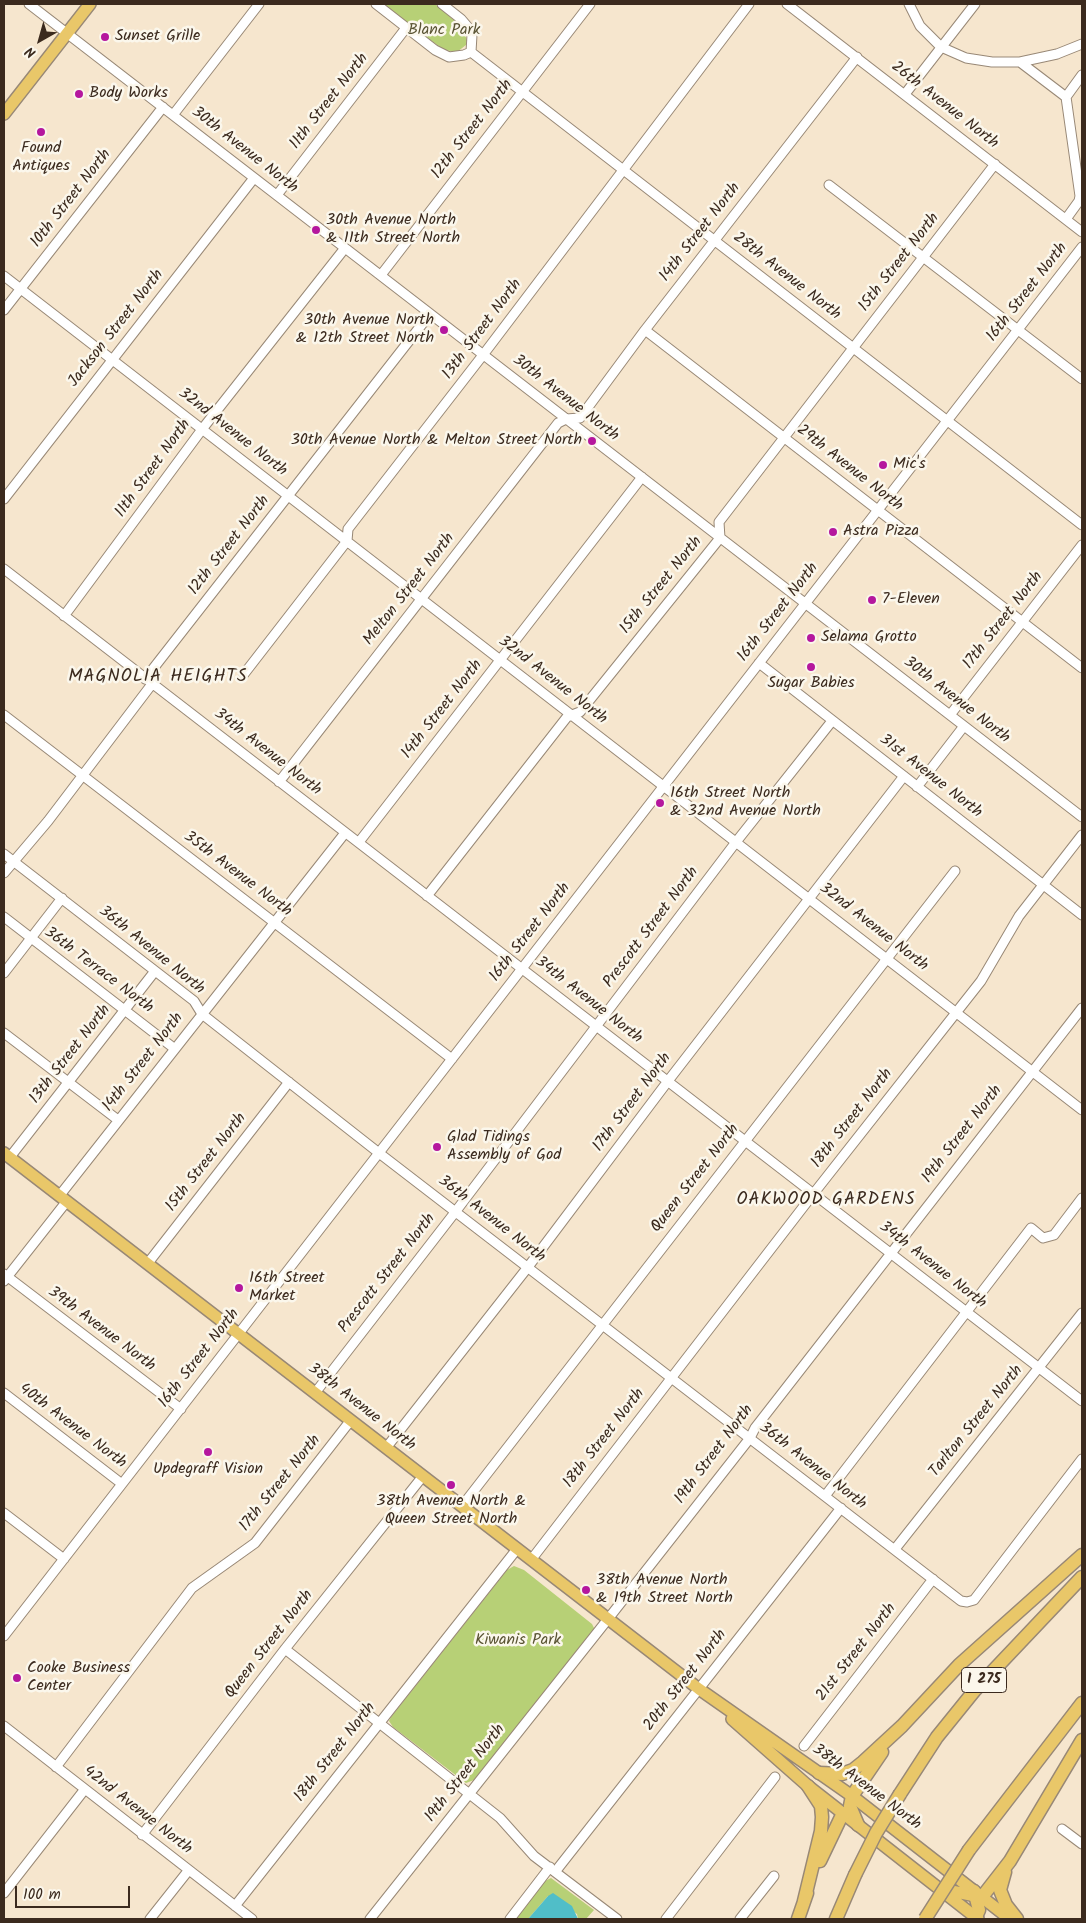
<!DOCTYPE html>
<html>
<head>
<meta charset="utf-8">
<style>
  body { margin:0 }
  #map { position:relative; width:1086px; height:1923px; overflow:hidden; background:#f6e6ce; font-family:Kalam,sans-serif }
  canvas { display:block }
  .frame { position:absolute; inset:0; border:5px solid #3b2a1e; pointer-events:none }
  .north { position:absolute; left:15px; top:15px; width:50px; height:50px; -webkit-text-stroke:4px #fbf7ec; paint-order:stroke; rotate:218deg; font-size:14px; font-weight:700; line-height:20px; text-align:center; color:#3b2a1e }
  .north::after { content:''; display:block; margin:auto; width:18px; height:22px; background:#3b2a1e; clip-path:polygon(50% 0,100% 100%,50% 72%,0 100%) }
  .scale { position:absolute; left:15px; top:1886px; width:115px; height:22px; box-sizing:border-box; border:2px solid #3b2a1e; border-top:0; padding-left:6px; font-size:15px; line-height:18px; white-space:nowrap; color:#3b2a1e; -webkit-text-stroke:4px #fbf7ec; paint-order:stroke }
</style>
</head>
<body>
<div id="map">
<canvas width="1086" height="1923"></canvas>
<div class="frame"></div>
<div class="north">N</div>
<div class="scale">100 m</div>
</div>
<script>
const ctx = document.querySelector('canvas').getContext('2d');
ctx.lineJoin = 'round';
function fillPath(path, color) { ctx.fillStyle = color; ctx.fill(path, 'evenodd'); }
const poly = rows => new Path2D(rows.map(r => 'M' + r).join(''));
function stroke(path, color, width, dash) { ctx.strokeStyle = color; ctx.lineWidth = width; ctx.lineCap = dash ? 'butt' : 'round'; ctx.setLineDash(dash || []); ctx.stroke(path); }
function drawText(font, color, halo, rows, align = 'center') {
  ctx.font = font + ' Kalam,sans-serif'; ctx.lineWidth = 5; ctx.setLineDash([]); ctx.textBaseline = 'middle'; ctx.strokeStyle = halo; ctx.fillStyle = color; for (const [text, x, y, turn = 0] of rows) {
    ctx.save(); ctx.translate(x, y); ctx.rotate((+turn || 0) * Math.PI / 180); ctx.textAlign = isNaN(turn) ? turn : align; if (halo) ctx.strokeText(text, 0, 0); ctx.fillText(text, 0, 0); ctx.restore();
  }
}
const green = poly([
  [381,4,435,4,462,27,467,40,466,45,457,52,444,50],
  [514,1566,524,1570,592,1624,594,1628,593,1633,474,1780,466,1783,393,1727,389,1721,391,1717,507,1570],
  [551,1878,594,1910,586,1919,578,1919,577,1914,548,1896,528,1919,516,1919,545,1881]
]);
const water = poly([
  [553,1893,572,1906,578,1919,528,1919,548,1896]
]);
const minor = poly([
  [29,4,1082,817],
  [376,4,435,50,449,57,464,55,471,52],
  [442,4,461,19,467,26,472,35,471,52],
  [787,4,1082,232],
  [909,4,920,26,941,47,966,58,992,62,1020,62,1057,54,1082,44],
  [471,52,1082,525],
  [1020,62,1066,97,1080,196,1079,201,1066,219],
  [905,94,975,4],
  [1066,97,1082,75],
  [173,115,259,4],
  [829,185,1082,379],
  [277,195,406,28],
  [381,275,590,4],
  [4,276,1082,1110],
  [4,310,163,107],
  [645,330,1082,668],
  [4,499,254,178],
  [4,569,1082,1401],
  [64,616,203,428,345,248],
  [759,663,1082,915],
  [244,674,347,541,348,529,483,355,749,4],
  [145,679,430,314],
  [4,715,452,1059],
  [950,715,1082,545],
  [279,782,558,423,566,419,580,418,645,330,857,57],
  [917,787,964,726],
  [359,842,642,477],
  [4,854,194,1001,202,1014,379,1153,961,1601,967,1602,974,1600,1082,1459],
  [4,873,48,821,152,684],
  [427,896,567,717,580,712,720,538,719,522,995,164],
  [4,917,175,1049],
  [4,973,62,898],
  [4,1033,118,1120],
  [10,1157,155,971],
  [60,1195,345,833],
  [148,1263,289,1082],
  [4,1274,181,1409],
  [4,1281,67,1201],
  [4,1393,122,1484],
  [315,1393,456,1211,736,842,832,721],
  [386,1448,528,1267,668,1081,904,776],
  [825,1496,1031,1228,1043,1238,1054,1235,1082,1198],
  [462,1506,955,871],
  [4,1513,64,1559],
  [895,1549,1082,1313],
  [531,1560,814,1193,981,981,1019,916,1082,835],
  [4,1636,1082,247],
  [285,1649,500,1818,534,1856,617,1919],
  [4,1726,252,1919],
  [804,1746,933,1579],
  [56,1767,192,1588,255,1543,351,1420],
  [1062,1829,1082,1844],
  [142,1835,285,1649,423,1476],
  [555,1872,841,1508],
  [4,1893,85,1789],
  [235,1906,517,1549],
  [150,1919,188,1871],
  [370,1919,608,1619,750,1438,755,1428,1082,1008],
  [510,1919,550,1867],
  [666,1919,775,1777],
  [740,1919,774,1876]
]);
const major = poly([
  [4,114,90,4],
  [4,1153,699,1689,852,1796,1010,1919],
  [732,1719,808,1786,978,1919],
  [942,1889,980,1897]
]);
const highway = poly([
  [819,1773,842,1774,853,1770,863,1762,902,1726,959,1665,1082,1555],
  [900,1794,937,1737,975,1690,1082,1577],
  [858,1825,850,1806,852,1796,882,1752],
  [969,1850,1082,1703],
  [820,1861,843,1813],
  [1005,1872,1000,1890,1006,1905,1017,1919],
  [974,1891,979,1910,975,1919],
  [982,1897,1010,1861,1082,1740],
  [804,1901,821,1831,822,1817,821,1806,808,1786],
  [798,1919,807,1893],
  [836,1919,855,1875]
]);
const highwayBridge = poly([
  [855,1875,876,1833,900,1794],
  [925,1919,969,1850]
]);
const markers = [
  [105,37,5,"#b5179e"],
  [79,94,5,"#b5179e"],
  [41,132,5,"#b5179e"],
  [316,230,5,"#b5179e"],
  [444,330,5,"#b5179e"],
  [592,441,5,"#b5179e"],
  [883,465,5,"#b5179e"],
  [833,532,5,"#b5179e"],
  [872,600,5,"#b5179e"],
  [811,638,5,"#b5179e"],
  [811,667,5,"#b5179e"],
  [660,803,5,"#b5179e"],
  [437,1147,5,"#b5179e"],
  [239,1288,5,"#b5179e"],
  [208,1452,5,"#b5179e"],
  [451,1485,5,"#b5179e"],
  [586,1590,5,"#b5179e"],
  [17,1678,5,"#b5179e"]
];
const shields = [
  [984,1680,45]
];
const shieldNames = [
  ["I 275",984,1680]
];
const parkNames = [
  ["Blanc Park",444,31],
  ["Kiwanis Park",518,1641]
];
const poiNames = [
  ["Sunset Grille",115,37],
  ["Body Works",89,94],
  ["Found",41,149,"center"],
  ["Antiques",41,167,"center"],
  ["30th Avenue North",326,221],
  ["& 11th Street North",326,239],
  ["30th Avenue North",434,321,"right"],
  ["& 12th Street North",434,339,"right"],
  ["30th Avenue North & Melton Street North",582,441,"right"],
  ["Mic's",893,465],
  ["Astra Pizza",843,532],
  ["7-Eleven",882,600],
  ["Selama Grotto",821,638],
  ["Sugar Babies",811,684,"center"],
  ["16th Street North",670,794],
  ["& 32nd Avenue North",670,812],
  ["Glad Tidings",447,1138],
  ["Assembly of God",447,1156],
  ["16th Street",249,1279],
  ["Market",249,1297],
  ["Updegraff Vision",208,1470,"center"],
  ["38th Avenue North &",451,1502,"center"],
  ["Queen Street North",451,1520,"center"],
  ["38th Avenue North",596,1581],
  ["& 19th Street North",596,1599],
  ["Cooke Business",27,1669],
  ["Center",27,1687]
];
const streetNames = [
  ["11th Street North",330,102,-52],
  ["26th Avenue North",944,106,38],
  ["12th Street North",473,130,-52],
  ["30th Avenue North",244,151,38],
  ["10th Street North",72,199,-52],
  ["14th Street North",701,233,-52],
  ["15th Street North",900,263,-52],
  ["28th Avenue North",786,277,38],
  ["16th Street North",1028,293,-52],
  ["Jackson Street North",117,329,-52],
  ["13th Street North",483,330,-53],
  ["30th Avenue North",565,399,38],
  ["32nd Avenue North",232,433,38],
  ["11th Street North",154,469,-54],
  ["29th Avenue North",849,469,38],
  ["12th Street North",230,546,-52],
  ["15th Street North",662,586,-51],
  ["Melton Street North",410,590,-52],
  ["16th Street North",779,613,-52],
  ["17th Street North",1004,621,-52],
  ["32nd Avenue North",552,681,38],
  ["30th Avenue North",956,701,38],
  ["14th Street North",443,710,-52],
  ["34th Avenue North",267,753,38],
  ["31st Avenue North",930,777,38],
  ["35th Avenue North",237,875,37],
  ["Prescott Street North",652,928,-53],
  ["32nd Avenue North",873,928,38],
  ["16th Street North",531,933,-52],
  ["36th Avenue North",151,951,39],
  ["36th Terrace North",98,971,37],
  ["34th Avenue North",588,1001,38],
  ["13th Street North",71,1055,-52],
  ["14th Street North",144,1063,-52],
  ["17th Street North",633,1103,-53],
  ["18th Street North",853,1119,-52],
  ["19th Street North",963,1135,-52],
  ["15th Street North",207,1163,-52],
  ["Queen Street North",696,1179,-52],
  ["36th Avenue North",491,1220,38],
  ["34th Avenue North",932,1266,38],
  ["Prescott Street North",388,1274,-52],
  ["39th Avenue North",101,1330,37],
  ["16th Street North",200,1359,-52],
  ["38th Avenue North",361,1408,38],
  ["Tarlton Street North",977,1422,-51],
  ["40th Avenue North",72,1427,37],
  ["18th Street North",605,1439,-52],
  ["19th Street North",715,1455,-53],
  ["36th Avenue North",812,1467,38],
  ["17th Street North",281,1484,-51],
  ["Queen Street North",270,1645,-52],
  ["21st Street North",857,1653,-52],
  ["20th Street North",686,1681,-52],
  ["18th Street North",336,1753,-52],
  ["19th Street North",466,1774,-52],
  ["38th Avenue North",866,1788,37],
  ["42nd Avenue North",137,1811,38]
];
const neighbourhoodNames = [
  ["MAGNOLIA HEIGHTS",158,678],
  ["OAKWOOD GARDENS",826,1201]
];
fillPath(green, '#b7d076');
fillPath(water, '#50bec8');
stroke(minor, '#988876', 11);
stroke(major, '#988876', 14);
stroke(highway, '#988876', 15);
stroke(minor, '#fff', 9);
stroke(major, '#e9c769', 11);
stroke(highway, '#e9c769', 12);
stroke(highwayBridge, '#988876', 15, []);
stroke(highwayBridge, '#e9c769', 12);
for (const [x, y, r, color] of markers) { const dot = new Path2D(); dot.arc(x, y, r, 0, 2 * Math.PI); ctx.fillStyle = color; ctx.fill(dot); stroke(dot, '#fbf7ec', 2); }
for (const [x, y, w] of shields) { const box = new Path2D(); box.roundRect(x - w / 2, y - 12.5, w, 25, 4); ctx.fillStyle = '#fbf7ec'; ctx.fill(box); stroke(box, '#3b2a1e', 1); }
drawText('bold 15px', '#3b2a1e', null, shieldNames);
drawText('16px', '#5a5434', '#fbf7ec', parkNames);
drawText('16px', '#3b2a1e', '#fbf7ec', poiNames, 'left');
drawText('16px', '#3b2a1e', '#fbf7ec', streetNames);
ctx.letterSpacing = '1px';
drawText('18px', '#3b2a1e', '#fbf7ec', neighbourhoodNames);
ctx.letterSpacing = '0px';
</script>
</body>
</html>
